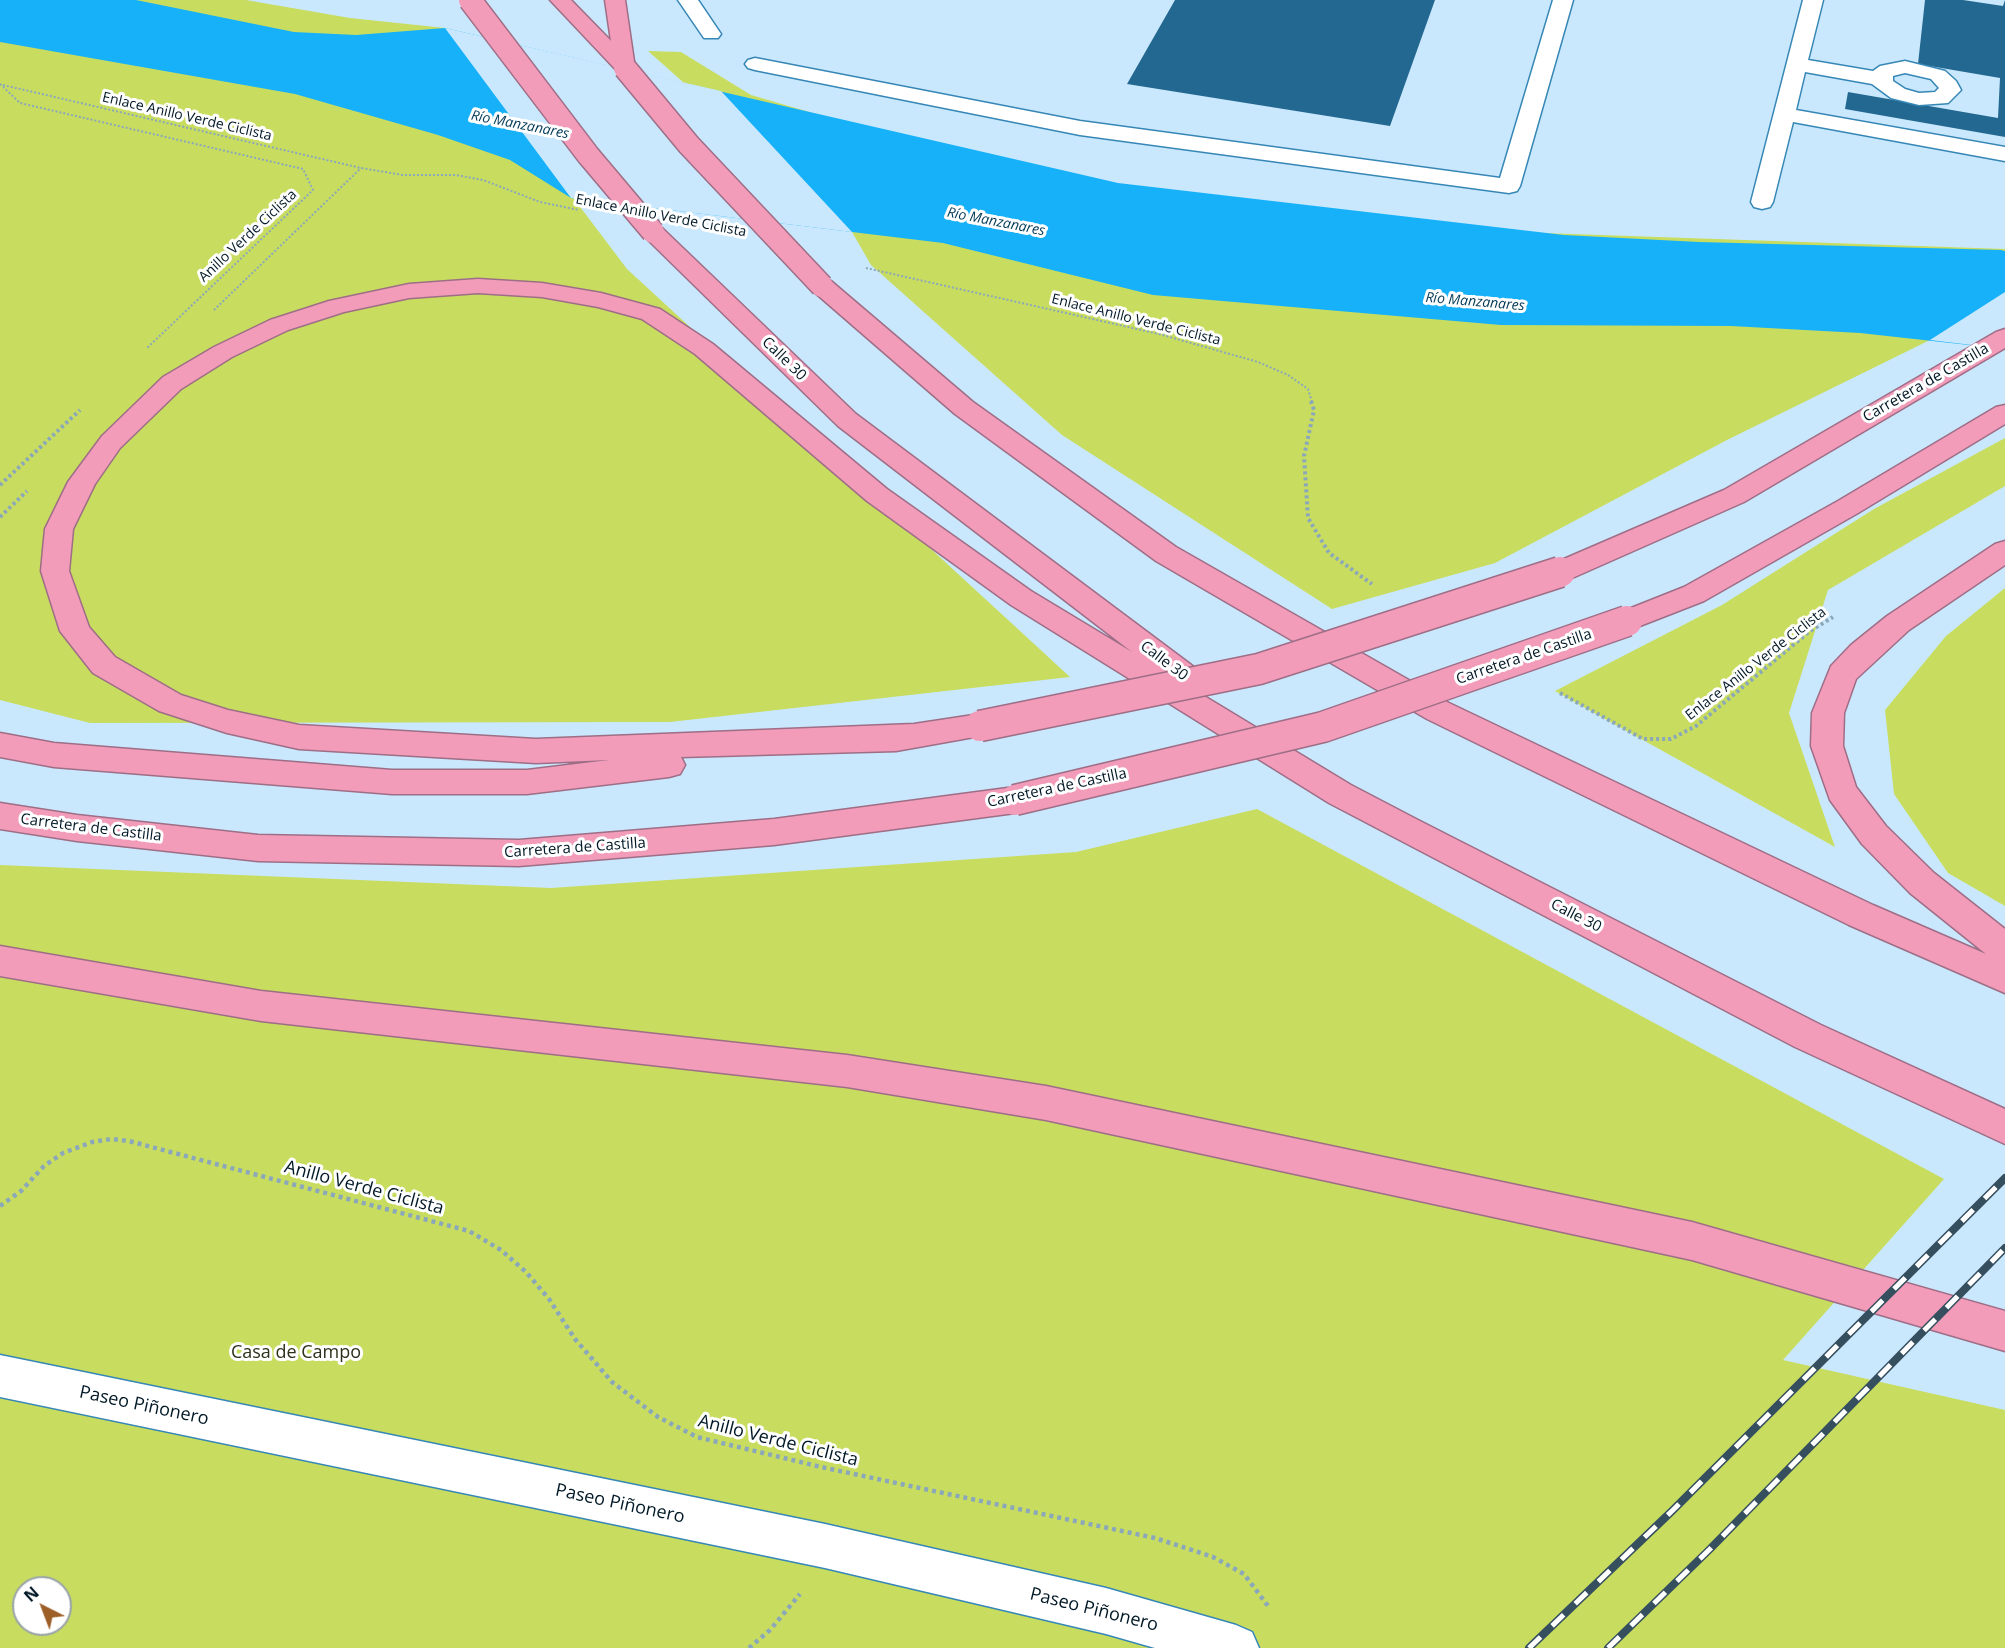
<!DOCTYPE html>
<html>
<head>
<meta charset="utf-8">
<style>
  body { margin:0 }
  #map { position:relative; width:2005px; height:1648px; overflow:hidden; background:#cae8fd; font-family:"Open Sans",sans-serif }
  canvas { display:block }
  .north { position:absolute; left:12px; top:1576px; width:60px; height:60px; box-sizing:border-box; background:#fff; border:2px solid #99a3a8; border-radius:50%; rotate:318deg; font-size:16px; font-weight:700; line-height:24px; text-align:center; color:#011826 }
  .north::after { content:''; display:block; margin:auto; width:21px; height:27px; background:#9e5e27; clip-path:polygon(50% 0,100% 100%,50% 72%,0 100%) }
</style>
</head>
<body>
<div id="map">
<canvas width="2005" height="1648"></canvas>
<div class="north">N</div>
</div>
<script>
const ctx = document.querySelector('canvas').getContext('2d');
ctx.lineJoin = 'round';
function fillPath(path, color) { ctx.fillStyle = color; ctx.fill(path, 'evenodd'); }
const poly = rows => new Path2D(rows.map(r => 'M' + r).join(''));
function stroke(path, color, width, dash) { ctx.strokeStyle = color; ctx.lineWidth = width; ctx.lineCap = dash ? 'butt' : 'round'; ctx.setLineDash(dash || []); ctx.stroke(path); }
function drawText(font, color, halo, rows, align = 'center') {
  ctx.font = font + ' "Open Sans",sans-serif'; ctx.lineWidth = 6; ctx.setLineDash([]); ctx.textBaseline = 'middle'; ctx.strokeStyle = halo; ctx.fillStyle = color; for (const [text, x, y, turn = 0] of rows) {
    ctx.save(); ctx.translate(x, y); ctx.rotate((+turn || 0) * Math.PI / 180); ctx.textAlign = isNaN(turn) ? turn : align; if (halo) ctx.strokeText(text, 0, 0); ctx.fillText(text, 0, 0); ctx.restore();
  }
}
const green = poly([
  [0,0,246,0,350,18,445,28,627,269,1070,677,670,722,90,723,0,700],
  [648,51,681,52,751,95,895,137,1134,193,1514,232,2005,249,2005,292,1930,340,1727,440,1495,563,1332,609,1062,435,871,265,852,232],
  [2005,438,2005,486,1828,590,1789,713,1835,847,1555,691,1722,605,1874,509],
  [2005,588,2005,906,1948,873,1894,794,1885,710,1946,636],
  [1257,809,1944,1179,1783,1360,2005,1410,2005,1648,0,1648,0,865,551,888,1076,852],
  [24,1588,60,1588,60,1624,24,1624]
]);
const water = poly([
  [0,0,136,0,294,32,356,35,445,28,1118,183,1564,235,1699,242,2001,250,2005,251,2005,349,1860,333,1731,326,1501,325,1153,295,943,243,571,198,510,160,438,135,295,94,0,42]
]);
const pier = poly([
  [445,28,721,91,852,232,571,198],
  [2005,292,2005,349,1930,340]
]);
const building = poly([
  [1175,0,1435,0,1390,126,1127,84],
  [1925,0,1963,0,2003,6,2005,0,2005,137,1845,109,1848,92,1998,118,2000,78,1918,64]
]);
const pathFar2 = poly([
  [0,84,20,103,303,169,313,190,147,348],
  [3,85,361,168,403,175,456,175,483,180,540,202,579,210],
  [866,268,1159,334,1258,362,1288,375,1308,389,1312,402],
  [214,310,361,168]
]);
const pathFar1 = poly([
  [1311,401,1314,410,1304,456,1308,518,1329,553,1372,584],
  [0,485,80,410],
  [0,517,27,491],
  [1560,693,1643,739,1671,739,1696,726,1810,631,1833,617]
]);
const path = poly([
  [0,1206,21,1191,44,1166,63,1153,92,1142,112,1139,129,1141,469,1231,501,1250,526,1272,549,1299,575,1339,612,1382,658,1417,697,1437,821,1467,1155,1538,1213,1557,1244,1574,1268,1606],
  [749,1648,770,1630,800,1594]
]);
const minor = poly([
  [678,0,698,0,721,34,718,38,704,38,678,0],
  [1553,0,1573,0,1520,186,1517,191,1509,193,1080,135,755,70,748,68,745,64,748,60,755,58,1080,121,1500,178,1553,0],
  [1803,0,1823,0,1808,60,1873,71,1880,66,1905,61,1945,71,1956,81,1961,90,1948,103,1919,105,1891,98,1872,84,1805,72,1796,110,2005,147,2005,161,1793,122,1773,202,1770,207,1762,209,1754,207,1751,202,1803,0],
  [1905,73,1931,79,1939,88,1935,92,1919,93,1905,89,1893,81,1893,76,1905,73],
  [0,1355,825,1524,1106,1588,1236,1625,1252,1632,1259,1648,1155,1648,1106,1634,825,1568,0,1397,0,1355]
]);
const highway = poly([
  [550,0,571,0,611,41,605,0,625,0,635,68,632,72,618,72,550,0],
  [653,225,661,227,856,414,1198,670,1202,678,1198,686,1191,688,1351,785,1418,820,1821,1025,2005,1109,2005,1144,1795,1047,1329,803,1011,605,867,501,695,354,642,319,598,307,542,297,478,293,409,298,344,312,288,330,232,357,181,389,120,448,95,484,73,529,69,571,89,627,115,657,181,695,228,710,299,725,536,739,914,724,980,714,991,718,996,726,991,734,896,751,681,757,685,765,680,774,669,777,527,794,392,794,54,767,0,757,0,733,54,743,392,770,527,770,609,760,536,763,299,749,227,733,159,711,93,673,60,631,41,571,45,529,68,482,102,436,163,377,214,347,270,320,329,301,409,284,478,279,542,283,601,293,660,309,713,344,887,489,1031,591,1132,652,838,426,645,237,641,232,645,227,653,225],
  [822,279,831,281,973,402,1176,547,1449,703,1873,905,1986,954,1910,893,1862,844,1830,800,1811,746,1812,713,1831,666,1851,645,1887,616,1995,544,2005,541,2005,565,1909,630,1856,679,1844,713,1843,746,1856,787,1886,826,1934,873,2005,929,2005,993,1849,925,1427,719,1156,561,955,414,813,291,810,286,813,281,822,279],
  [2005,329,2005,348,1744,502,1570,579,1560,582,1550,579,1546,572,1550,565,1724,490,1996,332,2005,329],
  [2005,405,2005,424,1858,513,1704,601,1627,631,1616,628,1612,621,1616,614,1684,587,1838,501,1996,407,2005,405],
  [1015,787,1027,791,1031,800,1027,809,1015,813,774,845,519,866,258,861,77,841,0,829,0,803,77,815,258,835,519,840,774,819,1015,787],
  [0,946,261,991,847,1055,1046,1086,1692,1222,2005,1311,2005,1351,1692,1260,1046,1120,847,1087,261,1021,0,976,0,946]
]);
const rail = poly([
  [1529,1648,1672,1511,2005,1178],
  [1608,1648,1710,1549,2005,1248]
]);
const highwayBridgeFar1 = poly([
  [470,0,588,155,653,232],
  [625,68,689,145,822,286]
]);
const highwayBridge = poly([
  [980,726,1259,669,1560,572],
  [1015,800,1323,727,1627,621]
]);
const farStreetnames = [
  ["Enlace Anillo Verde Ciclista",187,117,13],
  ["Enlace Anillo Verde Ciclista",661,216,11],
  ["Anillo Verde Ciclista",248,236,-43],
  ["Enlace Anillo Verde Ciclista",1136,320,14],
  ["Enlace Anillo Verde Ciclista",1756,664,-38]
];
const farWaternames = [
  ["Río Manzanares",520,125,11],
  ["Río Manzanares",996,222,11],
  ["Río Manzanares",1475,302,5]
];
const streetNames = [
  ["Calle 30",784,359,44],
  ["Carretera de Castilla",1926,383,-30],
  ["Carretera de Castilla",1524,657,-19],
  ["Calle 30",1164,661,37],
  ["Carretera de Castilla",1057,788,-12],
  ["Carretera de Castilla",91,828,7],
  ["Carretera de Castilla",575,848,-4],
  ["Calle 30",1576,916,27]
];
const nearStreetnames = [
  ["Anillo Verde Ciclista",364,1188,15],
  ["Paseo Piñonero",144,1406,12],
  ["Anillo Verde Ciclista",778,1441,14],
  ["Paseo Piñonero",620,1504,12],
  ["Paseo Piñonero",1094,1610,14]
];
const nearParknames = [
  ["Casa de Campo",296,1353]
];
fillPath(green, '#c8dd5f');
fillPath(water, '#17b1f9');
fillPath(pier, '#cae8fd');
fillPath(building, '#226890');
stroke(minor, '#3687b6', 3);
stroke(highway, '#9e6e86', 3);
stroke(pathFar2, '#8ba7ba', 2, [2, 2]);
stroke(pathFar1, '#8ba7ba', 4, [3, 3]);
stroke(path, '#8ba7ba', 4.5, [4, 4]);
fillPath(minor, '#fff');
fillPath(highway, '#f29cba');
stroke(rail, '#364f5f', 8);
stroke(rail, '#fff', 5, [16]);
stroke(highwayBridgeFar1, '#9e6e86', 25, []);
stroke(highwayBridge, '#9e6e86', 33, []);
stroke(highwayBridgeFar1, '#f29cba', 22);
stroke(highwayBridge, '#f29cba', 30);
drawText('14px', '#011826', '#fff', farStreetnames);
drawText('italic 14px', '#003956', '#fff', farWaternames);
drawText('15px', '#011826', '#fff', streetNames);
drawText('18px', '#011826', '#fff', nearStreetnames);
drawText('18px', '#2d311b', '#fff', nearParknames);
</script>
</body>
</html>
